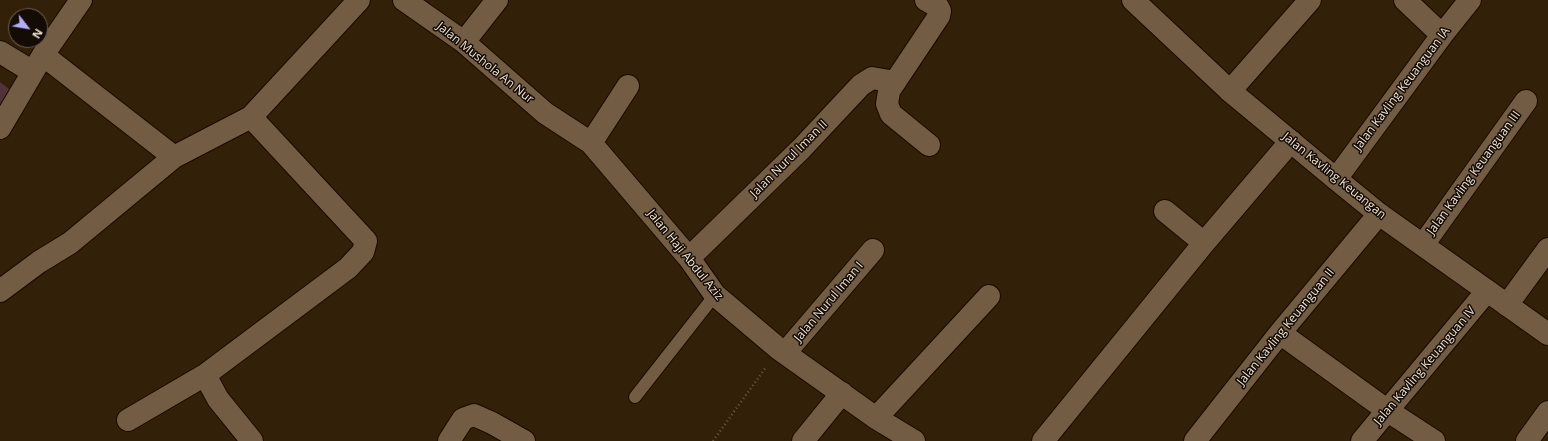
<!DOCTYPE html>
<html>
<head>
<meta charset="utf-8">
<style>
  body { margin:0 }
  #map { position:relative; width:1548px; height:441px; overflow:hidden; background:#332009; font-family:"Open Sans",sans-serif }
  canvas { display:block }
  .north { position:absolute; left:8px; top:8px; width:40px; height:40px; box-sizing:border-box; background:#140c04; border:1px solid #6c6258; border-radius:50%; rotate:121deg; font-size:11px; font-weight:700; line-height:16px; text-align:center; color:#f0e3d6 }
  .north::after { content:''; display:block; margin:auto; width:14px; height:18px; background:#b1adfa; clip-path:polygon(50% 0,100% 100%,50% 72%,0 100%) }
</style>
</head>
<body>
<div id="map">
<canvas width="1548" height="441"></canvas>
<div class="north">N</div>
</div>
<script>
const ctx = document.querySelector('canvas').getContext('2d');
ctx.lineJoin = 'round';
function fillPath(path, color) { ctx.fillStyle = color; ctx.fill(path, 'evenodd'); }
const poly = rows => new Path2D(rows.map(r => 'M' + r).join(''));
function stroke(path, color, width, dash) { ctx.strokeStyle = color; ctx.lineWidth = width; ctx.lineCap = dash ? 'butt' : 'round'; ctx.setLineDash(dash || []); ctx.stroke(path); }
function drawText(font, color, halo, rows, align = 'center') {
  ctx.font = font + ' "Open Sans",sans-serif'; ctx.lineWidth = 3; ctx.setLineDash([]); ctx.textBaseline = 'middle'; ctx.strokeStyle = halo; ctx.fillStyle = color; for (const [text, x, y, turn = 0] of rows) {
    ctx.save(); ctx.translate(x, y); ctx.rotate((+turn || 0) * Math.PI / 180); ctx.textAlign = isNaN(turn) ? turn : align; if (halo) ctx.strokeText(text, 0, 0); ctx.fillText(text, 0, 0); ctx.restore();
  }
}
const green = poly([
  [0,82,17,95,0,119]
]);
const path = poly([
  [713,441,766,367]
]);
const service = poly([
  [635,397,715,295]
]);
const minor = poly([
  [404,0,464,42,545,113,591,143,689,258,715,295,779,349,876,418,914,441],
  [926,0,938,7,940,11,939,16,889,91,887,104,891,114,929,145],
  [1405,0,1442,35],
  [464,42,497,0],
  [0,52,33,72],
  [43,55,174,157],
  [1230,91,1310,0],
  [0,128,43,55,81,0],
  [591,143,628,86],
  [1336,179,1442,35,1470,0],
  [1165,211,1204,243],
  [1423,245,1526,101],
  [689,258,801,149,861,85,872,78,895,82],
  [0,291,39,262,70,243,174,157,251,117,359,0],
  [1507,305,1548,249],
  [1280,333,1388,411,1434,441],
  [785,353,873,250],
  [205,375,218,399,252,441],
  [876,418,989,296],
  [128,420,205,375,348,268,363,252,366,241,251,117],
  [449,441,463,419,474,415,492,423,524,441],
  [803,441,842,393],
  [1043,441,1204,243,1291,141],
  [1195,441,1280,333,1379,214],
  [1362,441,1487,291],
  [1527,441,1548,412]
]);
const tertiary = poly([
  [1133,0,1230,91,1336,179,1379,214,1548,334]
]);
const streetNames = [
  ["Jalan Mushola An Nur",485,63,39],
  ["Jalan Kavling Keuanguan IA",1402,89,-53],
  ["Jalan Nurul Iman II",789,159,-45],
  ["Jalan Kavling Keuanguan III",1474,173,-54],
  ["Jalan Kavling Keuangan",1334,176,39],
  ["Jalan Haji Abdul Aziz",685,255,51],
  ["Jalan Nurul Iman I",829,302,-50],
  ["Jalan Kavling Keuanguan II",1286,327,-51],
  ["Jalan Kavling Keuanguan IV",1425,366,-50]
];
fillPath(green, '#4f3337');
stroke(service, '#1a0900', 14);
stroke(minor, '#1a0900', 24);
stroke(tertiary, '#1a0900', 24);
stroke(path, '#6e5c49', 2.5, [1, 3]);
stroke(service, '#725c44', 12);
stroke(minor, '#725c44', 22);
stroke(tertiary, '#725c44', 22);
drawText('12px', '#f0e3d6', '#140c04', streetNames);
</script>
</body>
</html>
